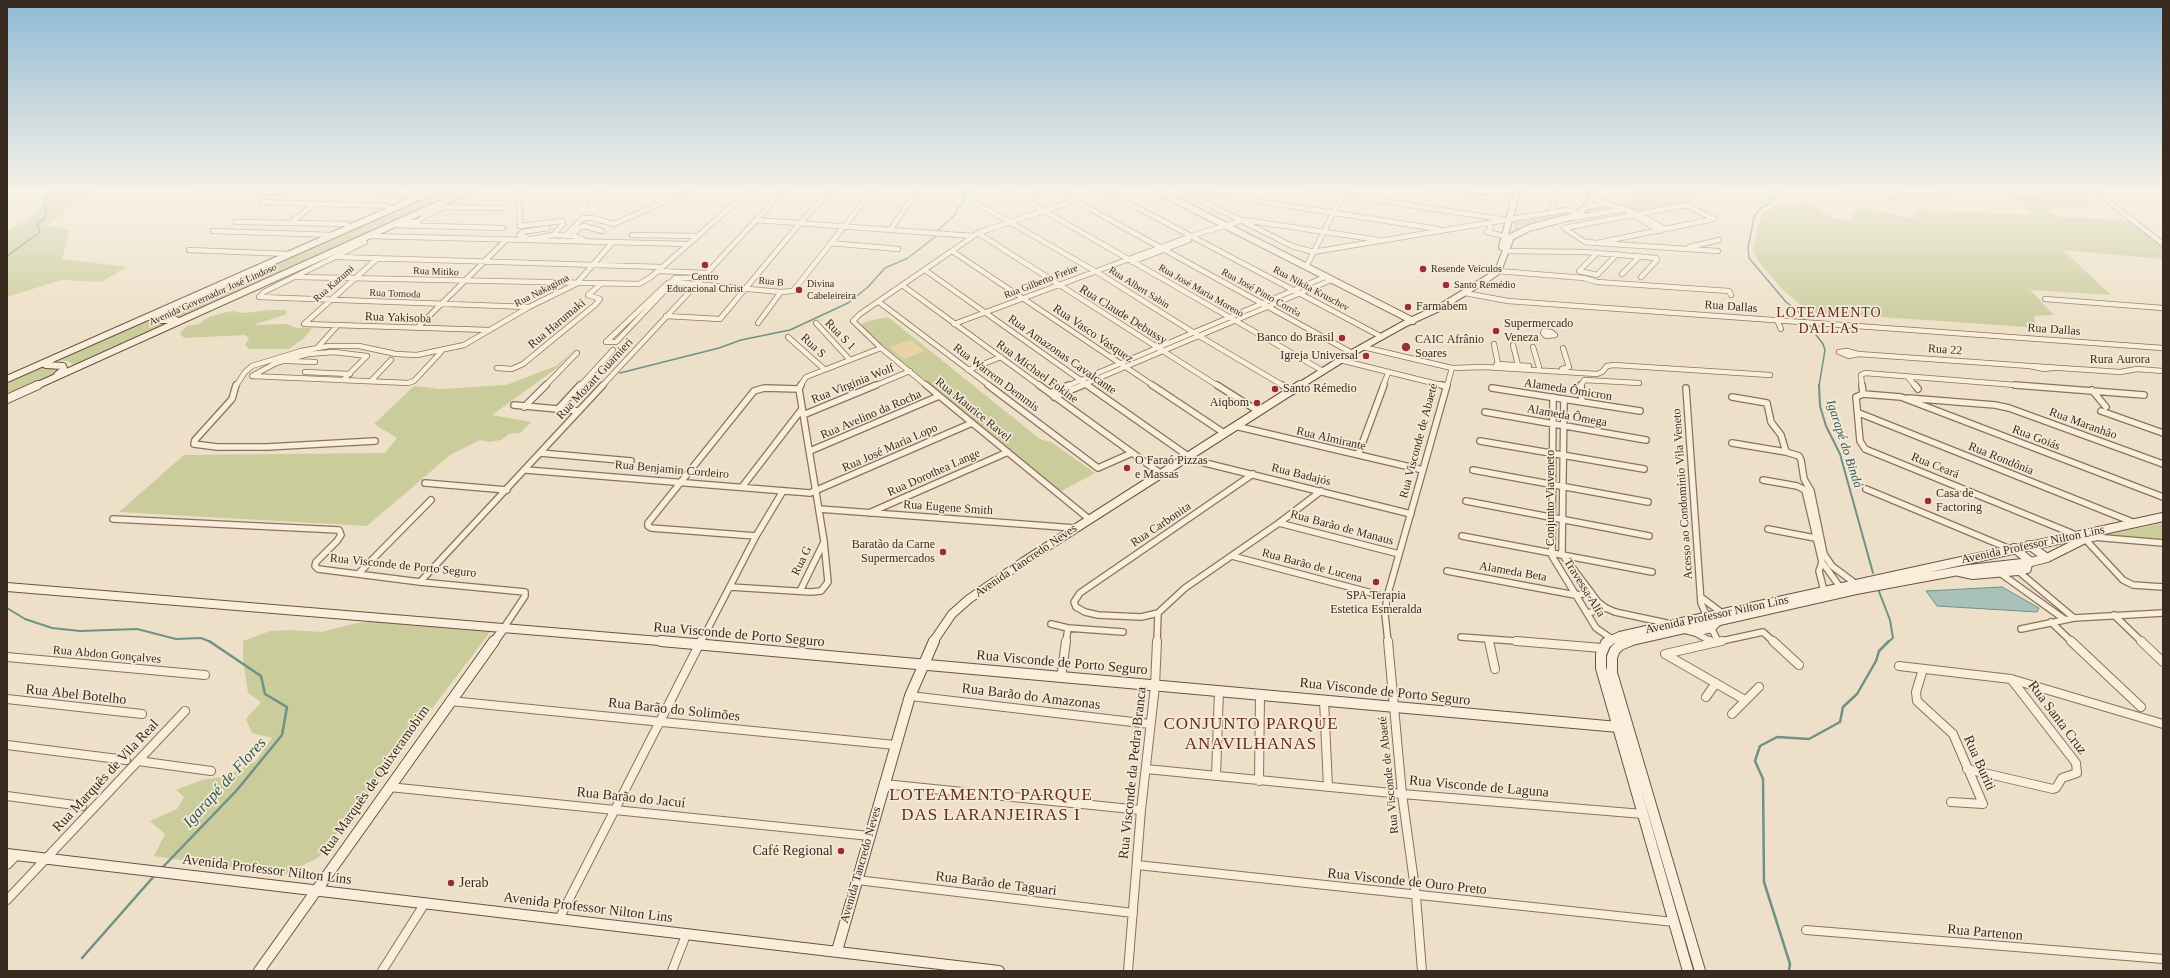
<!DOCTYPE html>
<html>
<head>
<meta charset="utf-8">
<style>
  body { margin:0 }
  #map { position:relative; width:2170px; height:978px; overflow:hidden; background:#eee0c8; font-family:"Times New Roman",serif }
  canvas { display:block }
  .frame { position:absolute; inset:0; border:8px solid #3a2b20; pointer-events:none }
</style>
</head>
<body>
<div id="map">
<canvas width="2170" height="978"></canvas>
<div class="frame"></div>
</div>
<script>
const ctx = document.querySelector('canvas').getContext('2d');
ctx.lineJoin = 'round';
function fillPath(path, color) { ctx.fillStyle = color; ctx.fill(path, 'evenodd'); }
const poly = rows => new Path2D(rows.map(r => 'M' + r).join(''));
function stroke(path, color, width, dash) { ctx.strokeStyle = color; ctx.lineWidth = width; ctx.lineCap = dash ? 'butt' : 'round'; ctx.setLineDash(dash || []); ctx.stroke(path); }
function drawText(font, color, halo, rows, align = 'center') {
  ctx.font = font + ' "Times New Roman",serif'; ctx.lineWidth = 3.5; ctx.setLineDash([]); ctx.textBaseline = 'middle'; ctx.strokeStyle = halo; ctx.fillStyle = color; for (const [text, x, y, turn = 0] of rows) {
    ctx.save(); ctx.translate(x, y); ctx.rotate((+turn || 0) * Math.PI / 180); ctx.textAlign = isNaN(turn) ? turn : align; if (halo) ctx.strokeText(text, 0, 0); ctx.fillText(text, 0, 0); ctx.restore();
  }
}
const green = poly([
  [50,190,92,190,48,225,70,230,62,259,127,267,101,282,61,280,7,297,7,232,36,214],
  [438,190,465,190,215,304,181,317,163,317,169,311],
  [1635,190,1715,190,1689,196,1694,200,1637,211,1614,204,1635,201],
  [2083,193,2100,205,2058,207,2048,211,2058,217,2129,220,2163,246,2163,259,2063,250,2111,295,2030,290,2054,315,2034,316,2035,323,2042,328,1809,312,1780,287,1759,262,1753,251,1756,235,1762,215,1765,211,1775,205,1797,208,1801,202,1812,202,1823,213,1836,219,1854,220,1853,214,1860,207,1913,219,1918,216,1917,210,2034,215,2009,195],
  [1598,202,1616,209,1518,226,1521,231,1512,235,1499,235,1492,232,1515,230,1514,222,1591,209],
  [270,310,286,310,287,314,253,325,286,324,297,328,312,328,304,338,289,349,250,349,245,346,249,338,245,335,184,338,180,333,187,326,199,324,209,317,223,313,232,311,243,313],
  [155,317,157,321,172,322,72,367,72,364,68,361,54,360],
  [888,317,1040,439,1051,442,1095,473,1060,492,862,329,862,324,868,321],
  [578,346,557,368,492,415,531,422,520,433,509,434,501,440,489,442,480,440,450,455,367,526,119,512,184,455,385,453,397,438,374,424,414,386,441,389,506,385,556,366],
  [50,365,61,368,57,374,7,397,7,381],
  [2163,523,2163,542,2096,537],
  [379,621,491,631,319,857,284,875,154,856,165,834,150,821,177,809,184,797,176,790,202,780,226,776,256,761,272,738,252,733,246,719,261,702,248,693,243,659,243,641,270,631,290,630,321,632,357,623]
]);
const sand = poly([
  [911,340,925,351,904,359,889,347]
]);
const water = poly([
  [2002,587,2039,608,2037,612,1937,606,1926,591,2002,587]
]);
const streamFar2 = poly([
  [1780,190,1771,202,1761,208,1754,217,1748,248,1749,258,1786,302,1798,311,1823,344,1825,350,1819,386],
  [7,256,40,232,37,224,45,218,47,211,44,207,45,199,52,190],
  [620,373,719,348,741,340,790,330,848,303,868,287,885,268,908,258,935,237,937,231,956,214,957,209,963,204,964,194,971,190]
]);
const streamFar1 = poly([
  [1819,385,1820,406,1826,426,1840,454,1873,573],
  [1878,589,1890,620,1893,638,1888,642],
  [7,608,25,619,52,628,80,631,137,629,176,639,201,638,211,642]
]);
const stream = poly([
  [161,869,237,790,282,735,287,707,265,694,261,676,209,641],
  [82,958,155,875],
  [1789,971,1790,964,1764,882,1763,779,1755,761,1760,746,1777,737,1809,739,1840,722,1843,707,1857,694,1876,661,1879,651,1889,641]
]);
const streetFar2 = poly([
  [198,190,409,195,426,193],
  [523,190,519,192,520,226,562,221,563,224,553,235],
  [1008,190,1323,371],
  [1056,190,1352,353],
  [1104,190,1382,337],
  [1180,190,1292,246,1313,252,1566,210,1580,213],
  [1186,190,1438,229],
  [1311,190,1501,219],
  [1434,190,1513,201],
  [1847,190,1899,196,2093,190],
  [1890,190,1899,196],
  [2094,190,2163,244],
  [650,197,665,202],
  [1593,198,1623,209],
  [1026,200,1041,190],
  [1759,201,1769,196,1774,190],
  [262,202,388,206],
  [975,202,1100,274,1199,336,1284,386],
  [590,204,600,190],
  [1686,205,1714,219,1597,243,1585,242,1564,228,1686,205],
  [1586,207,1607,204],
  [1552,213,1555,190],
  [1574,218,1625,209],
  [756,220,973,236],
  [236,222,347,224],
  [401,222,417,222],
  [290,223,316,203],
  [1488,223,1491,228,1487,232,1508,237],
  [393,225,503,228],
  [413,226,425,216,444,207,502,208],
  [890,230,918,190],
  [213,231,334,235],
  [1660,231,1625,209,1639,214,1665,229],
  [978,233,1218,386],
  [632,235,698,236],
  [368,236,689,244],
  [565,236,583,218,592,218,614,224,691,190],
  [572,236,579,228,584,226,602,231],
  [528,238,519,235,523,232,548,228],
  [532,239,553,235,574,236,586,241],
  [360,240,365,242,264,292,259,297,529,307],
  [830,243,898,249],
  [1597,243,1718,251],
  [1689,247,1719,240],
  [189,250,289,254],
  [952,251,1154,386],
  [1505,251,1585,252,1656,258,1657,260,1641,277],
  [1597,253,1579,271,1597,275,1617,254],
  [337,257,662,267],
  [378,258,304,324,489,330],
  [1132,262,1189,240],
  [1306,267,1345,190],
  [925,270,1089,386],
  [658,271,705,273],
  [1498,271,1584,278,1597,282,1729,291,1731,295],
  [1622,274,1640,256],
  [296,277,639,284,651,277,750,190],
  [673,282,781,292,793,291,873,190],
  [673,282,616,342,606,342,668,283,673,282],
  [670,283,675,278,701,278],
  [902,285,1040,386],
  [1465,293,1508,301,2163,348],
  [2045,299,2163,308],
  [879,302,990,386],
  [666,316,720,319,800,223,831,190],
  [1777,320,1781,329],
  [758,323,781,292],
  [816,323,850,360],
  [954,324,1191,236,1244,220,1379,240],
  [417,328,505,241],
  [1544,331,1551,332,1555,335,1546,336,1543,333,1544,331],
  [788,337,824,369],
  [1494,344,1498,364,1496,365],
  [1513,345,1518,365],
  [318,347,337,326],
  [1363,347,1452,368,1484,367,1597,374,1602,372,1607,366,1614,365,1770,375],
  [1533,347,1539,367],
  [1839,352,1847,351,1858,354,2030,366,2044,369,2052,368],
  [1839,352,1849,356,1858,354],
  [1340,360,1445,386],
  [287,361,315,362],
  [1498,364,1529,366],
  [2031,366,2120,372,2137,369,2163,371],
  [497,368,512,369,523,364,595,305,600,299,588,295,601,284],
  [1562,369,1569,367,1563,348],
  [968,370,1001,357],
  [305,372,350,374],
  [252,376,408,383,414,381,441,352],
  [252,376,276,363,308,354,334,352,367,356,343,380],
  [1908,377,1915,386],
  [371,381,391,360],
  [236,386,245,372,252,366,301,351,329,346,359,346,396,354,417,355,464,345,529,307,576,284,612,243],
  [545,386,577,353],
  [580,386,613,350],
  [602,386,784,190],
  [800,386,806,377,881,348],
  [874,386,910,371],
  [927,386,881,348,853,321,860,314,978,233,1106,190],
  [1067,386,1325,277],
  [1080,386,1331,280],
  [1383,386,1388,373],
  [1447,386,1452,368],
  [1581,386,1584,380,1639,383],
  [1862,386,1861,375,1865,373,2028,386]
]);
const streetFar1 = poly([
  [236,385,232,399,195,440,194,444,217,447,267,447,375,441],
  [926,385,1089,519],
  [988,385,1098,468,1132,453],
  [1039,385,1160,473],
  [1087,385,1188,456],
  [1152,385,1224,433],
  [1217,385,1258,411],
  [1282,385,1293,391],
  [1441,385,1446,386],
  [1581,385,1582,402],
  [1862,385,1863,394],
  [1915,385,1918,389],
  [2015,385,2144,395],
  [1492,388,1640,411],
  [1686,388,1701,603,1707,617],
  [2092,390,2106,407],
  [1050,393,1069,385],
  [1054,397,1083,385],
  [1553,397,1552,556,1596,628,1612,639],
  [1732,397,1767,403,1771,422,1781,435,1786,452,1799,456,1801,460,1804,479,1811,491,1824,554,1832,566,1856,584],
  [1908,398,1995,405,2009,408,2163,464],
  [1564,399,1562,554,1598,602,1606,608,1615,612,1671,624],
  [514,405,579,411],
  [524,407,546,385],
  [557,410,580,385],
  [2101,411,2163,433],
  [1485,412,1646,440],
  [1859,413,2135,523],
  [803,415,876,385],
  [1235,426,1423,470],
  [1480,441,1644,469],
  [1732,443,1786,452],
  [810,451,939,396],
  [540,453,631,461],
  [1358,455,1384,385],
  [1185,458,1411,514],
  [526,470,810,493,972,423],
  [1473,470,1648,502],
  [1763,480,1797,486,1805,490,1822,562,1840,587],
  [425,483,507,490],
  [742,487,802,409],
  [1866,489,2010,549],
  [1466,501,1649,536],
  [819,509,1075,528],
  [869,513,1008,452],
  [113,519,339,530,341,535,337,541,316,562,315,566,318,569,420,582,525,592,525,596,503,629],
  [1279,523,1399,554],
  [1768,529,1815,538],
  [2076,535,1865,449,1860,441,1856,397,1863,394,1901,397,2163,497],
  [756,536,651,528,648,526,648,523,754,391,764,388,799,389],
  [1462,536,1652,572],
  [2093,537,2163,543],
  [2085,539,2123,580,2133,585,2163,587],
  [1232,556,1387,597],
  [1822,562,1819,571,1824,591],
  [1447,571,1575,595,1591,593],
  [2018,571,2074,618],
  [2000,573,2064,619],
  [358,574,431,500],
  [420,582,603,385],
  [730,587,811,592,821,591,828,582,824,541,799,389,801,385],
  [800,591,824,542],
  [1702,598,1722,613],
  [1158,613,1141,617,1098,615,1085,612,1076,607,1074,602,1080,593,1253,474],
  [1588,613,1606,608],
  [2114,615,2142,642],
  [2051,622,2072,642],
  [1051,624,1068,628,1066,642],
  [1068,628,1123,632],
  [2021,629,2074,618,2163,613],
  [1684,630,1696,633,1712,642],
  [1696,633,1712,629],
  [1461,637,1529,642],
  [1489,640,1489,642],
  [701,642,756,536,783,491],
  [1157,642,1158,613,1185,588,1279,523,1321,491],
  [1388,642,1385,614,1387,597,1447,385],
  [1717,642,1763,632,1774,642],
  [1718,642,1712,629,1720,621]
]);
const street = poly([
  [1388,641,1402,794,1416,896,1422,971],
  [1489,641,1495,669],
  [1516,641,1602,648],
  [1710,641,1713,643],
  [1722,641,1665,654,1745,700],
  [1773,641,1799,665],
  [2071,641,2141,707],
  [2141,641,2163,662],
  [7,657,205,675],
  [1899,666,2011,679,2163,724],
  [1923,669,1916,692,1917,701,1953,734,1983,804,1951,802],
  [1061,678,1066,641],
  [910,696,1150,724],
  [1706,697,1716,683],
  [7,699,142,714],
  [1324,700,1328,787],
  [450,701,895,745],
  [1732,714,1759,687],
  [7,745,126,760],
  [138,761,211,771],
  [1146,769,1402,794,1643,814],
  [1967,769,2053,789,2056,788,2062,778,2077,773,2076,763,2011,679],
  [1216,776,1219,691],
  [1259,781,1260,695],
  [884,784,1141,810],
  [389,787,870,836],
  [7,796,82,806],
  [7,865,16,856],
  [1137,865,1674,922],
  [857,880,1133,913],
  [7,900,185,711],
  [559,919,701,641],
  [1806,930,2163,959],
  [382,971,425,903],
  [672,971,686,935],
  [1128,971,1141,810,1155,686,1157,641]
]);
const secondaryFar2 = poly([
  [1156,190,1413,321],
  [1502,247,1517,190],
  [165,311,159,318,160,320,176,320],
  [46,365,63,366,64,369,57,375],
  [7,379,435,190],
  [36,386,470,190],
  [1299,386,1352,353,1406,323,1441,307,1488,278,1498,271,1511,237,1529,228,1578,215,1590,203,1594,190]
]);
const secondaryFar1 = poly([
  [7,399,38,385],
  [2029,545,2047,558],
  [2014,548,2031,562],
  [1959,572,1973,575,2018,571,2027,569,2028,563],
  [7,587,672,642],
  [494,642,503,629],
  [933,642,952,614,969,599,1023,562,1300,385],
  [1607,642,1620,636,1673,624,2163,517],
  [1627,642,1856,590,1969,569,2031,562,2047,558,2085,539,2097,536]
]);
const secondary = poly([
  [661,641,1618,727],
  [1609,641,1606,643,1601,654,1601,668,1688,971],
  [1630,641,1620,645,1615,650,1612,657,1612,673,1700,971],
  [7,854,999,971],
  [837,951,910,696,934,641],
  [259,971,494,641]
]);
const markers = [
  [705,265,4,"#982e37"],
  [1423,269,4,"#982e37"],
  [1446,285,4,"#982e37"],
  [799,290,4,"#982e37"],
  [1408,307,4,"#982e37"],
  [1496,331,4,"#982e37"],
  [1342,338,4,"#982e37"],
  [1406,347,5,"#982e37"],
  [1366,356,4,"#982e37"],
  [1275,389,4,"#982e37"],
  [1257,403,4,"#982e37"],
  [1127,468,4,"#982e37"],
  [1928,501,4,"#982e37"],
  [943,552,4,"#982e37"],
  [1376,582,4,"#982e37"],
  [841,851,4,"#982e37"],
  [451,883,4,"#982e37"]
];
const farPoinames = [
  ["Resende Veículos",1431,269],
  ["Centro",705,277,"center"],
  ["Educacional Christ",705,289,"center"],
  ["Divina",807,284],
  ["Cabeleireira",807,296],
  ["Santo Remédio",1454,285]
];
const farStreetnames = [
  ["Rua Mitiko",436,272,2],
  ["Rua B",771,282,5],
  ["Rua Gilberto Freire",1041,282,-21],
  ["Rua Kazumi",334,284,-41],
  ["Rua Albert Sabin",1139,288,32],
  ["Rua Nikita Kruschev",1311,289,28],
  ["Rua Nakagima",542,291,-27],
  ["Rua José Maria Moreno",1201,291,30],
  ["Rua José Pinto Corrêa",1261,293,29],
  ["Rua Tomoda",395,294,2],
  ["Avenida Governador José Lindoso",213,295,-24]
];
const poiNames = [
  ["Farmabem",1416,307],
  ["Supermercado",1504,324],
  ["Veneza",1504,338],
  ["Banco do Brasil",1334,338,"right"],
  ["CAIC Afrânio",1415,340],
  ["Soares",1415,354],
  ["Igreja Universal",1358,356,"right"],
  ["Santo Rémedio",1283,389],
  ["Aiqbom",1249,403,"right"],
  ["O Faraó Pizzas",1135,461],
  ["e Massas",1135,475],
  ["Casa de",1936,494],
  ["Factoring",1936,508],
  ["Baratão da Carne",935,545,"right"],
  ["Supermercados",935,559,"right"],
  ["SPA Terapia",1376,596,"center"],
  ["Estetica Esmeralda",1376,610,"center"]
];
const streetNames = [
  ["Rua Dallas",1731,307,4],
  ["Rua Claude Debussy",1123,315,32],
  ["Rua Yakisoba",398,318,2],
  ["Rua Harumaki",557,324,-40],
  ["Rua Dallas",2054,330,4],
  ["Rua Vasco Vasquez",1093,334,34],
  ["Rua S 1",840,335,46],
  ["Rua S",813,346,43],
  ["Rua 22",1945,350,4],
  ["Rua Amazonas Cavalcante",1062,355,35],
  ["Rura Aurora",2120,360],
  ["Rua Michael Fokine",1037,372,36],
  ["Rua Warrem Demmis",996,378,37],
  ["Rua Mozart Guarnieri",595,379,-47],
  ["Rua Virginia Wolf",853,384,-22],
  ["Alameda Ômicron",1568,390,9],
  ["Rua Maurice Ravel",973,410,39],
  ["Rua Avelino da Rocha",871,415,-23],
  ["Alameda Ômega",1567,416,10],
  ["Rua Maranhão",2083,424,20],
  ["Rua Goiás",2036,438,21],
  ["Rua Almirante",1331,439,13],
  ["Rua Visconde de Abaeté",1419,441,-75],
  ["Rua José Maria Lopo",890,448,-24],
  ["Rua Rondônia",2001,459,22],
  ["Rua Ceará",1935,466,22],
  ["Rua Benjamin Cordeiro",672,470,5],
  ["Rua Dorothea Lange",934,473,-24],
  ["Rua Badajós",1301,475,14],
  ["Acesso ao Condomínio Vila Veneto",1683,494,-94],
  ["Conjunto Viaveneto",1551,498,-90],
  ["Rua Eugene Smith",948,508,4],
  ["Rua Carbonita",1161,525,-34],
  ["Rua Barão de Manaus",1342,528,15],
  ["Avenida Professor Nilton Lins",2033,545,-12],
  ["Rua G",802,561,-64],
  ["Avenida Tancredo Neves",1026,561,-34],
  ["Rua Visconde de Porto Seguro",403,566,6],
  ["Rua Barão de Lucena",1312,566,15],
  ["Alameda Beta",1513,572,10],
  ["Travessa Alfa",1584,588,58],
  ["Avenida Professor Nilton Lins",1717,615,-12],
  ["Rua Abdon Gonçalves",107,655,5],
  ["Rua Visconde de Abaeté",1389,775,-96],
  ["Avenida Tancredo Neves",861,865,-74]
];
const waterNames = [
  ["Igarapé do Bindá",1844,444,72]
];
const quarterNames = [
  ["LOTEAMENTO",1829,313],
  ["DALLAS",1829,329]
];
const nearStreetnames = [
  ["Rua Visconde de Porto Seguro",739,635,5],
  ["Rua Visconde de Porto Seguro",1062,663,5],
  ["Rua Visconde de Porto Seguro",1385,692,6],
  ["Rua Abel Botelho",76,695,6],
  ["Rua Barão do Amazonas",1031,697,7],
  ["Rua Barão do Solimões",674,710,6],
  ["Rua Santa Cruz",2057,718,53],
  ["Rua Buriti",1979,763,66],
  ["Rua Visconde da Pedra Branca",1133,773,-84],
  ["Rua Marquês de Vila Real",106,776,-47],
  ["Rua Marquês de Quixeramobim",375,781,-55],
  ["Rua Visconde de Laguna",1479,787,5],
  ["Rua Barão do Jacuí",631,798,6],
  ["Avenida Professor Nilton Lins",267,870,7],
  ["Rua Visconde de Ouro Preto",1407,882,6],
  ["Rua Barão de Taguari",996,884,7],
  ["Avenida Professor Nilton Lins",588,908,7],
  ["Rua Partenon",1985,933,5]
];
const nearPoinames = [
  ["Café Regional",833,851],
  ["Jerab",459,883,"left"]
];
const nearWaternames = [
  ["Igarapé de Flores",225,783,-48]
];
const nearQuarternames = [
  ["CONJUNTO PARQUE",1251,725],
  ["ANAVILHANAS",1251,745],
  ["LOTEAMENTO PARQUE",991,796],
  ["DAS LARANJEIRAS I",991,816]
];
fillPath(green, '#cacc9c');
fillPath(sand, '#e9d2a6');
fillPath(water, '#a9c2b9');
stroke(water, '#6f9186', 1);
stroke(streamFar2, '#6f9186', 1.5);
stroke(streamFar1, '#6f9186', 2);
stroke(stream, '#6f9186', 2.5);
stroke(streetFar2, '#8a725d', 6);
stroke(streetFar1, '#8a725d', 8);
stroke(street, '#8a725d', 10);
stroke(secondaryFar2, '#6c5340', 8);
stroke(secondaryFar1, '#6c5340', 10);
stroke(secondary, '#6c5340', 12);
stroke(streetFar2, '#f8eedb', 4.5);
stroke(streetFar1, '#f8eedb', 5.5);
stroke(street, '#f8eedb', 8);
stroke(secondaryFar2, '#f8eedb', 6);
stroke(secondaryFar1, '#f8eedb', 8);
stroke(secondary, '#f8eedb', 10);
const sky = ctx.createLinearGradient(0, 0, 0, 327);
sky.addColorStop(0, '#8fbad5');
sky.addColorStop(0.58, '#f7f1e6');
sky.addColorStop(1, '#f7f1e600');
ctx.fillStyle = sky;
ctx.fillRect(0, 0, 2170, 327);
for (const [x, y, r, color] of markers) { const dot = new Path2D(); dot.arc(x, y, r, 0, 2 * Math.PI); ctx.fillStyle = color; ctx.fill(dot); stroke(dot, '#f5ead7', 1.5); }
drawText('10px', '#3a2b20', '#f5ead7', farPoinames, 'left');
drawText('10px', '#3a2b20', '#f5ead7', farStreetnames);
drawText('12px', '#3a2b20', '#f5ead7', poiNames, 'left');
drawText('12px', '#3a2b20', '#f5ead7', streetNames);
drawText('italic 13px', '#305a54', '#f5ead7', waterNames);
ctx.letterSpacing = '1px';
drawText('14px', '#662a21', '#f5ead7', quarterNames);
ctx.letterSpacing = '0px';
drawText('14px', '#3a2b20', '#f5ead7', nearStreetnames);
drawText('14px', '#3a2b20', '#f5ead7', nearPoinames, 'right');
drawText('italic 16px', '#305a54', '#f5ead7', nearWaternames);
ctx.letterSpacing = '1px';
drawText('17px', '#662a21', '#f5ead7', nearQuarternames);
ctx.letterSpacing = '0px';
</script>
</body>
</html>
